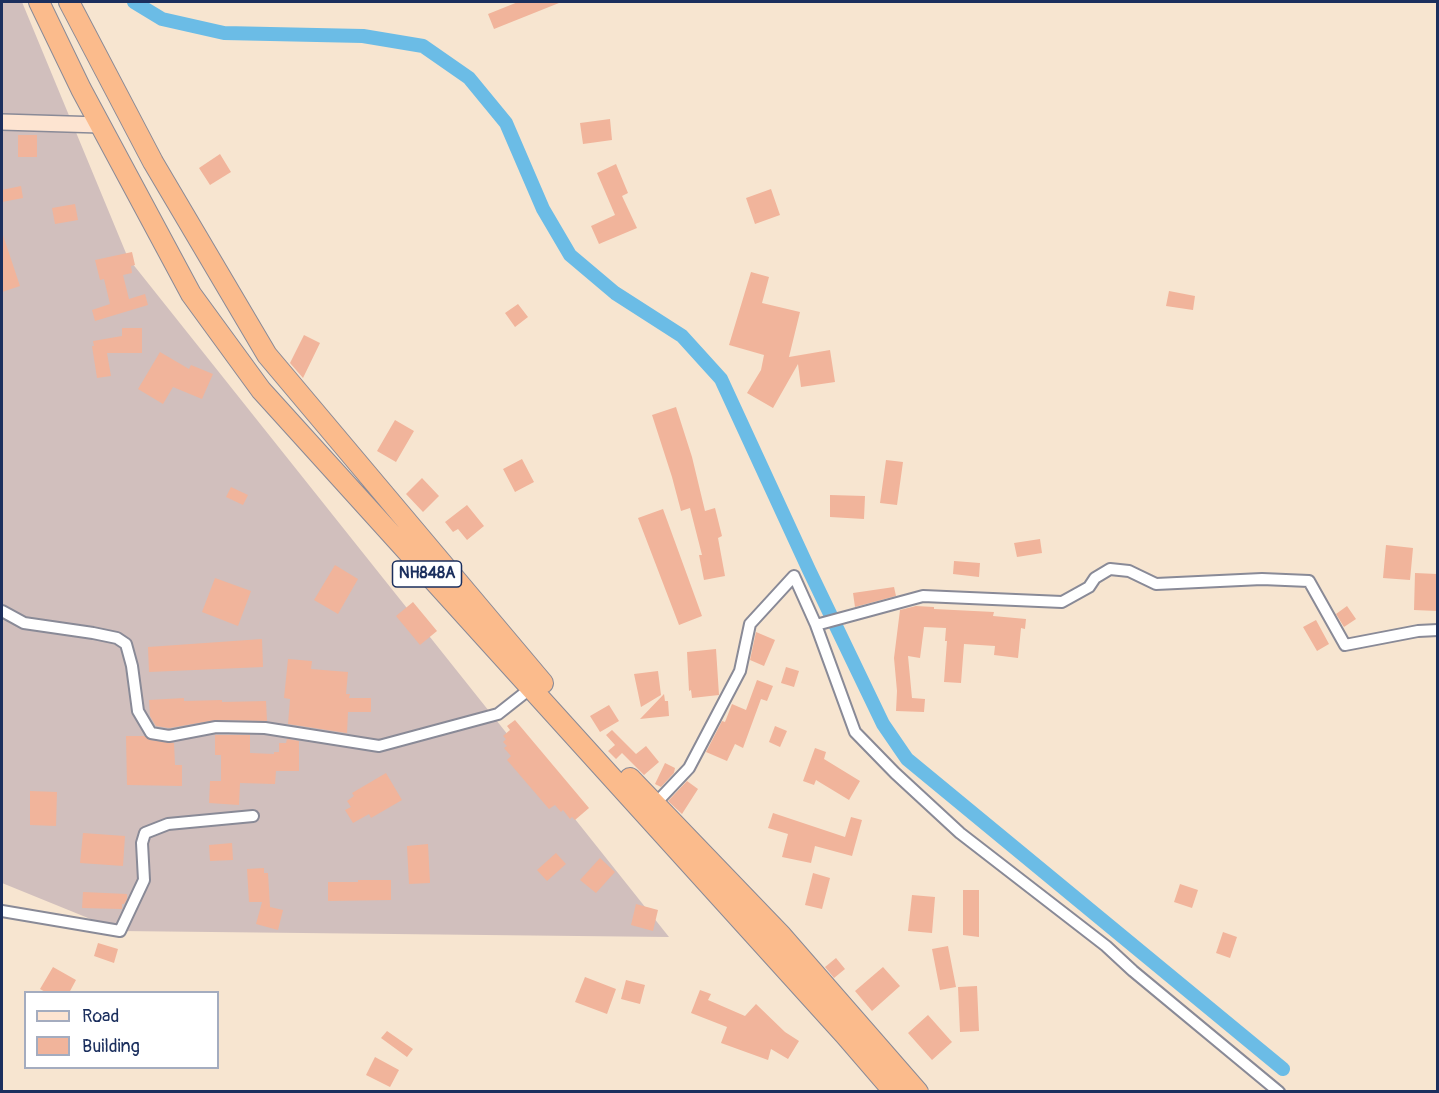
<!DOCTYPE html>
<html>
<head>
<meta charset="utf-8">
<style>
  body { margin:0 }
  #map { position:relative; width:1439px; height:1093px; overflow:hidden; background:#f7e5d0; font-family:Pangolin,sans-serif }
  canvas { display:block }
  .frame { position:absolute; inset:0; border:3px solid #1b2f5e; pointer-events:none }
  .legend { position:absolute; left:24px; top:991px; width:195px; height:78px; box-sizing:border-box; background:#fff; border:2px solid #a4acbf; margin:0; padding:8px 10px; list-style:none; font-size:18px; color:#1b2f5e }
  .legend li { display:flex; align-items:center; gap:12px; height:30px }
  .legend b { width:30px; border:2px solid #a4acbf }
</style>
</head>
<body>
<div id="map">
<canvas width="1439" height="1093"></canvas>
<div class="frame"></div>
<ul class="legend">
<li><b style="height:8px;background:#fde4d1"></b>Road</li>
<li><b style="height:16px;background:#f1b49b"></b>Building</li>
</ul>
</div>
<script>
const ctx = document.querySelector('canvas').getContext('2d');
ctx.lineJoin = 'round';
function fillPath(path, color) { ctx.fillStyle = color; ctx.fill(path, 'evenodd'); }
const poly = rows => new Path2D(rows.map(r => 'M' + r).join(''));
function stroke(path, color, width, dash) { ctx.strokeStyle = color; ctx.lineWidth = width; ctx.lineCap = dash ? 'butt' : 'round'; ctx.setLineDash(dash || []); ctx.stroke(path); }
function drawText(font, color, halo, rows, align = 'center') {
  ctx.font = font + ' Pangolin,sans-serif'; ctx.lineWidth = 5; ctx.setLineDash([]); ctx.textBaseline = 'middle'; ctx.strokeStyle = halo; ctx.fillStyle = color; for (const [text, x, y, turn = 0] of rows) {
    ctx.save(); ctx.translate(x, y); ctx.rotate((+turn || 0) * Math.PI / 180); ctx.textAlign = isNaN(turn) ? turn : align; if (halo) ctx.strokeText(text, 0, 0); ctx.fillText(text, 0, 0); ctx.restore();
  }
}
const industrial = poly([
  [2,2,22,2,128,258,669,937,120,931,2,883]
]);
const canal = poly([
  [134,2,162,19,224,33,363,36,423,46,469,78,506,123,543,209,570,255,615,293,682,336,721,379,809,570,883,724,907,759,1283,1069]
]);
const building = poly([
  [518,2,559,2,559,3,494,29,488,14],
  [610,119,612,140,583,144,580,123],
  [18,135,37,135,37,157,18,157],
  [220,154,231,172,210,185,199,168],
  [616,164,628,193,622,196,637,228,599,244,591,226,615,215,597,173],
  [21,186,23,198,2,202,2,190],
  [771,189,780,215,755,224,746,198],
  [75,204,78,220,55,224,52,208],
  [2,235,3,235,20,286,2,292],
  [132,252,135,265,131,266,132,273,123,275,129,299,145,294,148,305,95,321,92,310,110,304,104,279,100,280,95,260],
  [751,272,769,277,762,303,800,312,789,357,830,350,835,382,801,387,798,364,773,408,747,393,761,370,764,355,729,345],
  [1169,291,1195,296,1193,310,1166,306],
  [518,304,528,317,515,327,505,313],
  [122,328,142,328,142,353,107,353,111,376,97,378,92,346,94,346,93,341,122,336],
  [304,335,320,343,303,378,290,363],
  [160,352,189,369,191,365,213,374,202,399,173,387,163,404,138,389],
  [676,407,692,457,705,511,715,508,722,536,718,538,725,576,704,580,699,555,702,555,690,508,681,511,672,477,652,415],
  [395,420,414,431,396,462,377,451],
  [522,459,534,482,515,492,503,469],
  [886,460,903,462,897,505,880,503],
  [422,478,439,496,423,512,406,494],
  [231,487,248,495,243,505,226,497],
  [830,495,865,496,864,519,830,517],
  [467,505,484,526,467,540,458,529,453,532,445,522],
  [663,509,702,616,679,625,638,518],
  [1040,539,1042,553,1017,557,1014,543],
  [1386,545,1413,548,1410,580,1383,578],
  [954,561,980,563,979,577,953,574],
  [335,565,358,579,338,614,314,600],
  [1415,573,1437,574,1437,611,1414,610],
  [215,578,251,591,238,626,202,612],
  [894,587,896,596,855,607,853,593],
  [413,602,437,631,420,645,396,616],
  [916,606,934,607,934,609,994,612,993,616,1026,619,1025,629,1021,628,1018,658,994,655,995,646,964,644,961,683,944,682,947,641,945,641,946,628,924,627,920,658,908,656,912,698,925,699,924,712,896,711,897,691,894,658,900,610],
  [1347,606,1356,619,1344,627,1336,614],
  [1316,620,1329,644,1317,651,1303,627],
  [756,632,775,640,764,666,750,660],
  [262,639,263,667,149,672,148,647],
  [716,649,719,695,692,698,691,690,689,691,687,652],
  [288,659,312,661,311,669,348,672,346,694,350,694,349,698,371,698,371,712,348,712,347,733,288,724,290,699,284,698],
  [786,667,799,671,794,687,781,683],
  [658,671,661,695,641,707,634,674],
  [757,680,773,686,767,701,761,699,743,748,735,744,727,761,706,752,722,721,725,722,732,704,746,710],
  [664,694,665,701,668,701,669,716,640,719],
  [184,698,184,701,222,700,222,702,266,701,267,721,216,720,169,728,156,726,150,716,149,700],
  [609,705,619,721,600,732,590,716],
  [515,720,589,808,575,820,572,817,570,819,563,810,561,812,555,805,549,809,507,760,511,756,504,748,507,746,503,742,506,739,503,736,510,730,507,726],
  [775,726,787,731,780,747,769,742],
  [612,730,636,754,646,746,659,762,644,775,622,753,616,759,608,751,615,745,606,735],
  [215,735,250,735,250,753,274,754,274,752,279,752,279,743,286,743,287,739,299,741,299,771,276,771,275,784,240,783,239,805,209,803,210,781,221,781,221,755,215,755],
  [126,736,144,736,150,740,174,743,175,765,182,765,182,786,127,785],
  [815,748,826,752,824,759,860,781,849,800,816,780,814,785,803,781],
  [665,763,675,768,674,773,661,787,655,784],
  [386,773,402,800,371,818,369,814,353,823,345,810,351,807,347,801,354,796,352,793],
  [687,781,698,789,682,814,668,801],
  [30,791,57,792,56,826,30,825],
  [773,813,845,837,851,817,862,820,852,856,815,846,811,863,782,857,788,834,768,828],
  [83,833,125,836,123,866,80,863],
  [232,843,233,860,210,861,209,845],
  [428,844,430,883,409,884,407,846],
  [556,853,566,864,547,881,537,870],
  [600,858,615,872,596,893,580,880],
  [264,868,264,873,268,873,270,907,283,910,278,930,256,924,262,902,249,902,247,869],
  [813,873,830,878,822,909,805,905],
  [358,880,391,880,391,900,328,901,328,882,358,882],
  [1180,884,1198,890,1192,908,1174,902],
  [963,890,979,890,979,937,963,935],
  [83,892,127,894,127,899,124,904,122,904,122,909,82,908],
  [912,895,935,897,932,933,908,931],
  [636,904,658,910,653,931,631,925],
  [1223,932,1237,937,1230,958,1216,953],
  [98,943,118,949,114,963,94,956],
  [948,946,956,987,940,990,932,949],
  [836,958,845,969,834,978,825,967],
  [53,967,76,980,69,993,47,993,40,989],
  [883,967,900,986,872,1011,855,991],
  [585,977,616,989,607,1014,575,1002],
  [626,980,645,985,640,1004,621,999],
  [977,986,979,1031,960,1032,958,987],
  [700,990,711,994,708,1000,745,1016,756,1004,785,1032,799,1041,788,1059,771,1049,768,1060,721,1043,727,1027,691,1013],
  [928,1015,952,1042,932,1060,908,1033],
  [387,1031,413,1049,407,1057,381,1038],
  [375,1057,399,1070,390,1087,366,1075]
]);
const street = poly([
  [2,611,24,623,93,633,117,638,126,644,132,666,138,711,151,733,169,736,216,727,265,728,379,746,498,714,531,688],
  [816,625,923,596,1062,602,1089,587,1095,578,1110,569,1129,571,1156,584,1262,579,1309,581,1345,645,1418,631,1438,630],
  [655,804,689,768,740,671,750,624,794,576,816,625,855,732,895,773,960,833,1106,946,1133,971,1279,1092],
  [2,911,120,931,144,880,142,843,145,833,168,824,253,816]
]);
const secondary = poly([
  [2,122,100,125]
]);
const highway = poly([
  [39,2,81,89,191,294,261,390,844,1034,894,1092],
  [69,2,153,162,267,355,543,683],
  [630,778,782,936,918,1092]
]);
const shields = [
  [427,574,69]
];
const shieldNames = [
  ["NH848A",427,574]
];
fillPath(industrial, '#d1bfbd');
stroke(canal, '#6bbce6', 14);
fillPath(building, '#f1b49b');
stroke(street, '#898a97', 14);
stroke(secondary, '#898a97', 18);
stroke(highway, '#898a97', 22);
stroke(street, '#fff', 10);
stroke(secondary, '#fde4d1', 15);
stroke(highway, '#fbbb8c', 20);
for (const [x, y, w] of shields) { const box = new Path2D(); box.roundRect(x - w / 2, y - 13, w, 26, 4.5); ctx.fillStyle = '#fff'; ctx.fill(box); stroke(box, '#1b2f5e', 1.5); }
drawText('bold 16px', '#1b2f5e', null, shieldNames);
</script>
</body>
</html>
